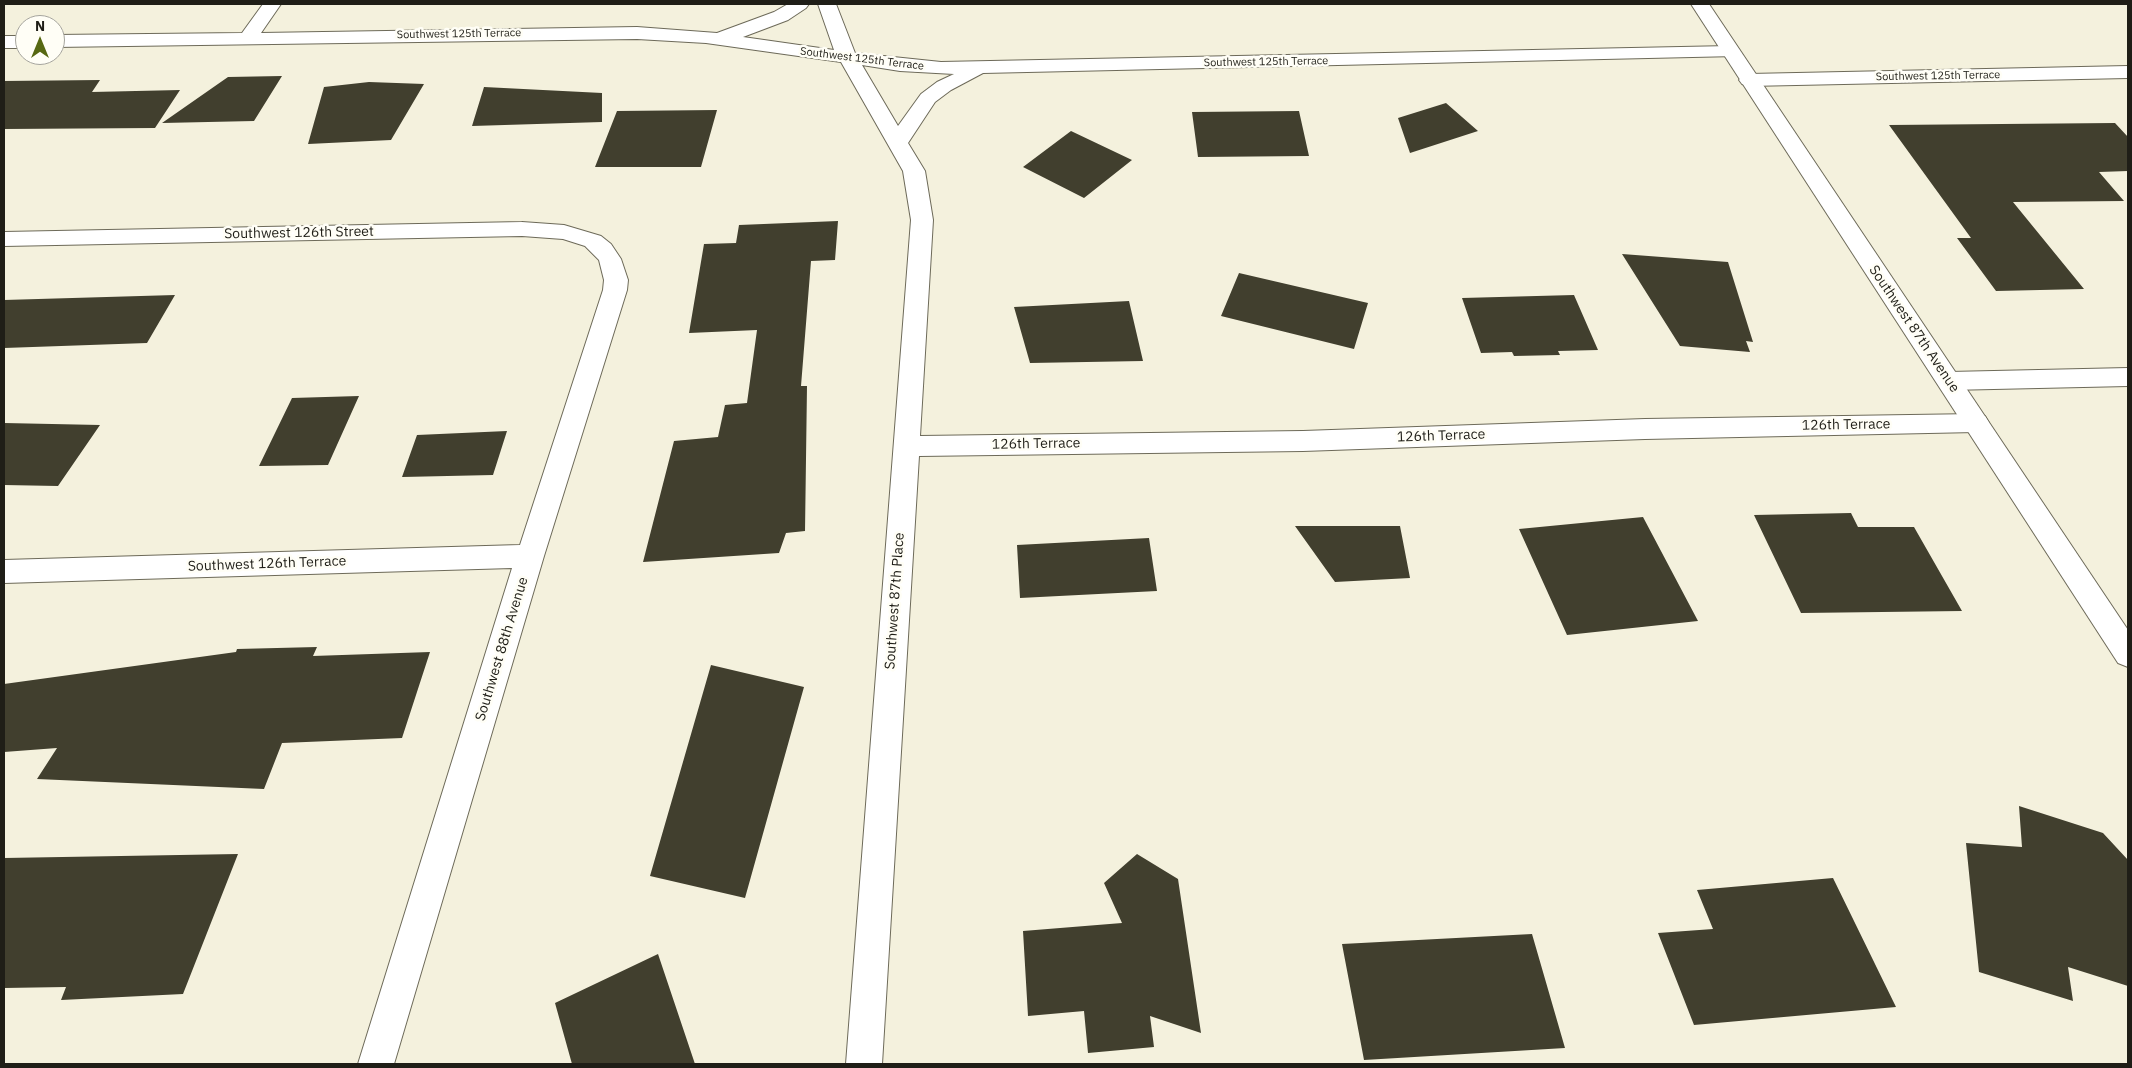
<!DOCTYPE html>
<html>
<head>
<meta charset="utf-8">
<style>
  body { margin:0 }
  #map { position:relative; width:2132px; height:1068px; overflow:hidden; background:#f4f1dd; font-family:"IBM Plex Sans",sans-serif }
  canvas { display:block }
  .frame { position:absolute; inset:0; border:5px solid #1f1e17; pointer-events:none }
  .north { position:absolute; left:15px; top:15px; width:50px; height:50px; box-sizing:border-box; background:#fffef6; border:1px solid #a5a49d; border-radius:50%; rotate:0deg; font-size:14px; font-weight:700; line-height:20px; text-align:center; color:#1f1e17 }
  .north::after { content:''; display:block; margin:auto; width:18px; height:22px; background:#576812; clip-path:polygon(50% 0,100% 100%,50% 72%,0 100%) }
</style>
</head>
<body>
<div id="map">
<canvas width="2132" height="1068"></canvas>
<div class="frame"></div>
<div class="north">N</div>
</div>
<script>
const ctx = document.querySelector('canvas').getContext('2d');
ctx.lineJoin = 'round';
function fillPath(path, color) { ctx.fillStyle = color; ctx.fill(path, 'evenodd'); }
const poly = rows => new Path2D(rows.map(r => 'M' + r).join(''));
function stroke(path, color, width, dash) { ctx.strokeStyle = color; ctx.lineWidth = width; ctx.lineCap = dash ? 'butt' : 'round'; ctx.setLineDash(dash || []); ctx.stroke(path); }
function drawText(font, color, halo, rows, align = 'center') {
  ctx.font = font + ' "IBM Plex Sans",sans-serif'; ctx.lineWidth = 5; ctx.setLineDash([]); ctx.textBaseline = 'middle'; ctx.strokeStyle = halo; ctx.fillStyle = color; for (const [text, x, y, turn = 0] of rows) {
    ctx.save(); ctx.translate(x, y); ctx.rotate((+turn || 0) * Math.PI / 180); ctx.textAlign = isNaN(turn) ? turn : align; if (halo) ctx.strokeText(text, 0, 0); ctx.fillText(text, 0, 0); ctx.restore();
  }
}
const building = poly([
  [282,76,254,121,162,123,228,77],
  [100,80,92,92,180,90,155,128,4,129,4,81],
  [369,82,424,84,391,140,308,144,324,87],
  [484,87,602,93,602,122,472,126],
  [1446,103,1478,131,1410,153,1398,118],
  [717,110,701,167,595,167,617,111],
  [1299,111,1309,156,1198,157,1192,112],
  [2115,123,2128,137,2128,171,2099,172,2124,201,2013,202,2084,289,1996,291,1957,238,1971,238,1889,125],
  [1071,131,1132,160,1084,198,1023,167],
  [838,221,835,260,811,261,801,386,807,386,805,531,786,533,779,553,643,562,674,441,718,437,725,405,747,403,757,330,689,333,704,244,736,243,739,225],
  [1622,254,1728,262,1753,342,1746,341,1750,352,1680,346],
  [1239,273,1368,303,1354,349,1221,316],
  [175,295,147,343,4,348,4,300],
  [1574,295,1598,350,1558,351,1560,355,1514,356,1512,352,1481,353,1462,298],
  [1129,301,1143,361,1030,363,1014,307],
  [359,396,328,465,259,466,292,398],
  [4,423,100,425,58,486,4,485],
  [507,431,493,475,402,477,417,435],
  [1851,513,1858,527,1914,527,1962,611,1801,613,1754,515],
  [1643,517,1698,621,1567,635,1519,529],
  [1295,526,1400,526,1410,578,1335,582],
  [1149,538,1157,591,1020,598,1017,545],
  [317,647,313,656,430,652,402,738,282,743,264,789,37,779,57,748,4,752,4,684,236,652,237,649],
  [711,665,804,687,745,898,650,876],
  [2019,806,2103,833,2128,860,2128,986,2068,967,2073,1001,1979,972,1966,843,2022,847],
  [238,854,183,994,61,1000,66,987,4,988,4,858],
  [1137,854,1178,879,1201,1033,1150,1016,1154,1047,1088,1053,1084,1011,1028,1016,1023,931,1122,923,1104,883],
  [1833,878,1896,1007,1694,1025,1658,933,1713,929,1697,890],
  [1532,934,1565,1048,1364,1060,1342,944],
  [658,954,695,1064,572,1064,555,1003]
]);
const street = poly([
  [263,4,281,4,261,33,637,27,717,33,774,12,788,4,809,4,806,8,788,20,743,37,834,50,818,4,836,4,855,53,941,62,1730,46,1737,48,1740,52,1737,56,983,73,951,90,935,102,908,143,925,171,933,220,920,436,1303,431,1645,419,1976,414,1985,416,1989,423,1985,430,1976,432,1645,439,1303,451,919,456,882,1064,846,1064,911,220,903,171,841,62,706,43,637,39,55,47,55,35,242,33,263,4],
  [862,65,900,71,954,74,937,82,921,94,898,126,862,65],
  [4,36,25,36,25,48,4,48,4,36],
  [2128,66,2128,78,1749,86,1742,84,1739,80,1742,76,1749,74,2128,66],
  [522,222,564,225,601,236,611,244,621,259,628,280,627,290,544,556,394,1064,358,1064,512,568,4,583,4,560,520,545,603,290,604,280,599,260,585,246,563,239,522,236,4,246,4,232,522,222],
  [2128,368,2128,386,1949,390,1940,387,1937,381,1940,375,1949,372,2128,368]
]);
const secondary = poly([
  [1691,4,1709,4,2128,630,2128,667,2118,663,1691,4]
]);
const farStreetnames = [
  ["Southwest 125th Terrace",459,34,-1],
  ["Southwest 125th Terrace",862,59,7],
  ["Southwest 125th Terrace",1266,62,-1],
  ["Southwest 125th Terrace",1938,76,-1]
];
const streetNames = [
  ["Southwest 126th Street",299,233,-1],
  ["Southwest 87th Avenue",1914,329,56],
  ["126th Terrace",1846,425,-1],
  ["126th Terrace",1441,436,-2],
  ["126th Terrace",1036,444,-1],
  ["Southwest 126th Terrace",267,564,-2],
  ["Southwest 87th Place",895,601,-86],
  ["Southwest 88th Avenue",502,649,-73]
];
fillPath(building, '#413f2e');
stroke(street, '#6d6a59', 2);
stroke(secondary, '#6d6a59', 2);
fillPath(street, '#fff');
fillPath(secondary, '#fff');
drawText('11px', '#1f1e17', '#fffef6', farStreetnames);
drawText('14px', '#1f1e17', '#fffef6', streetNames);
</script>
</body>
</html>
